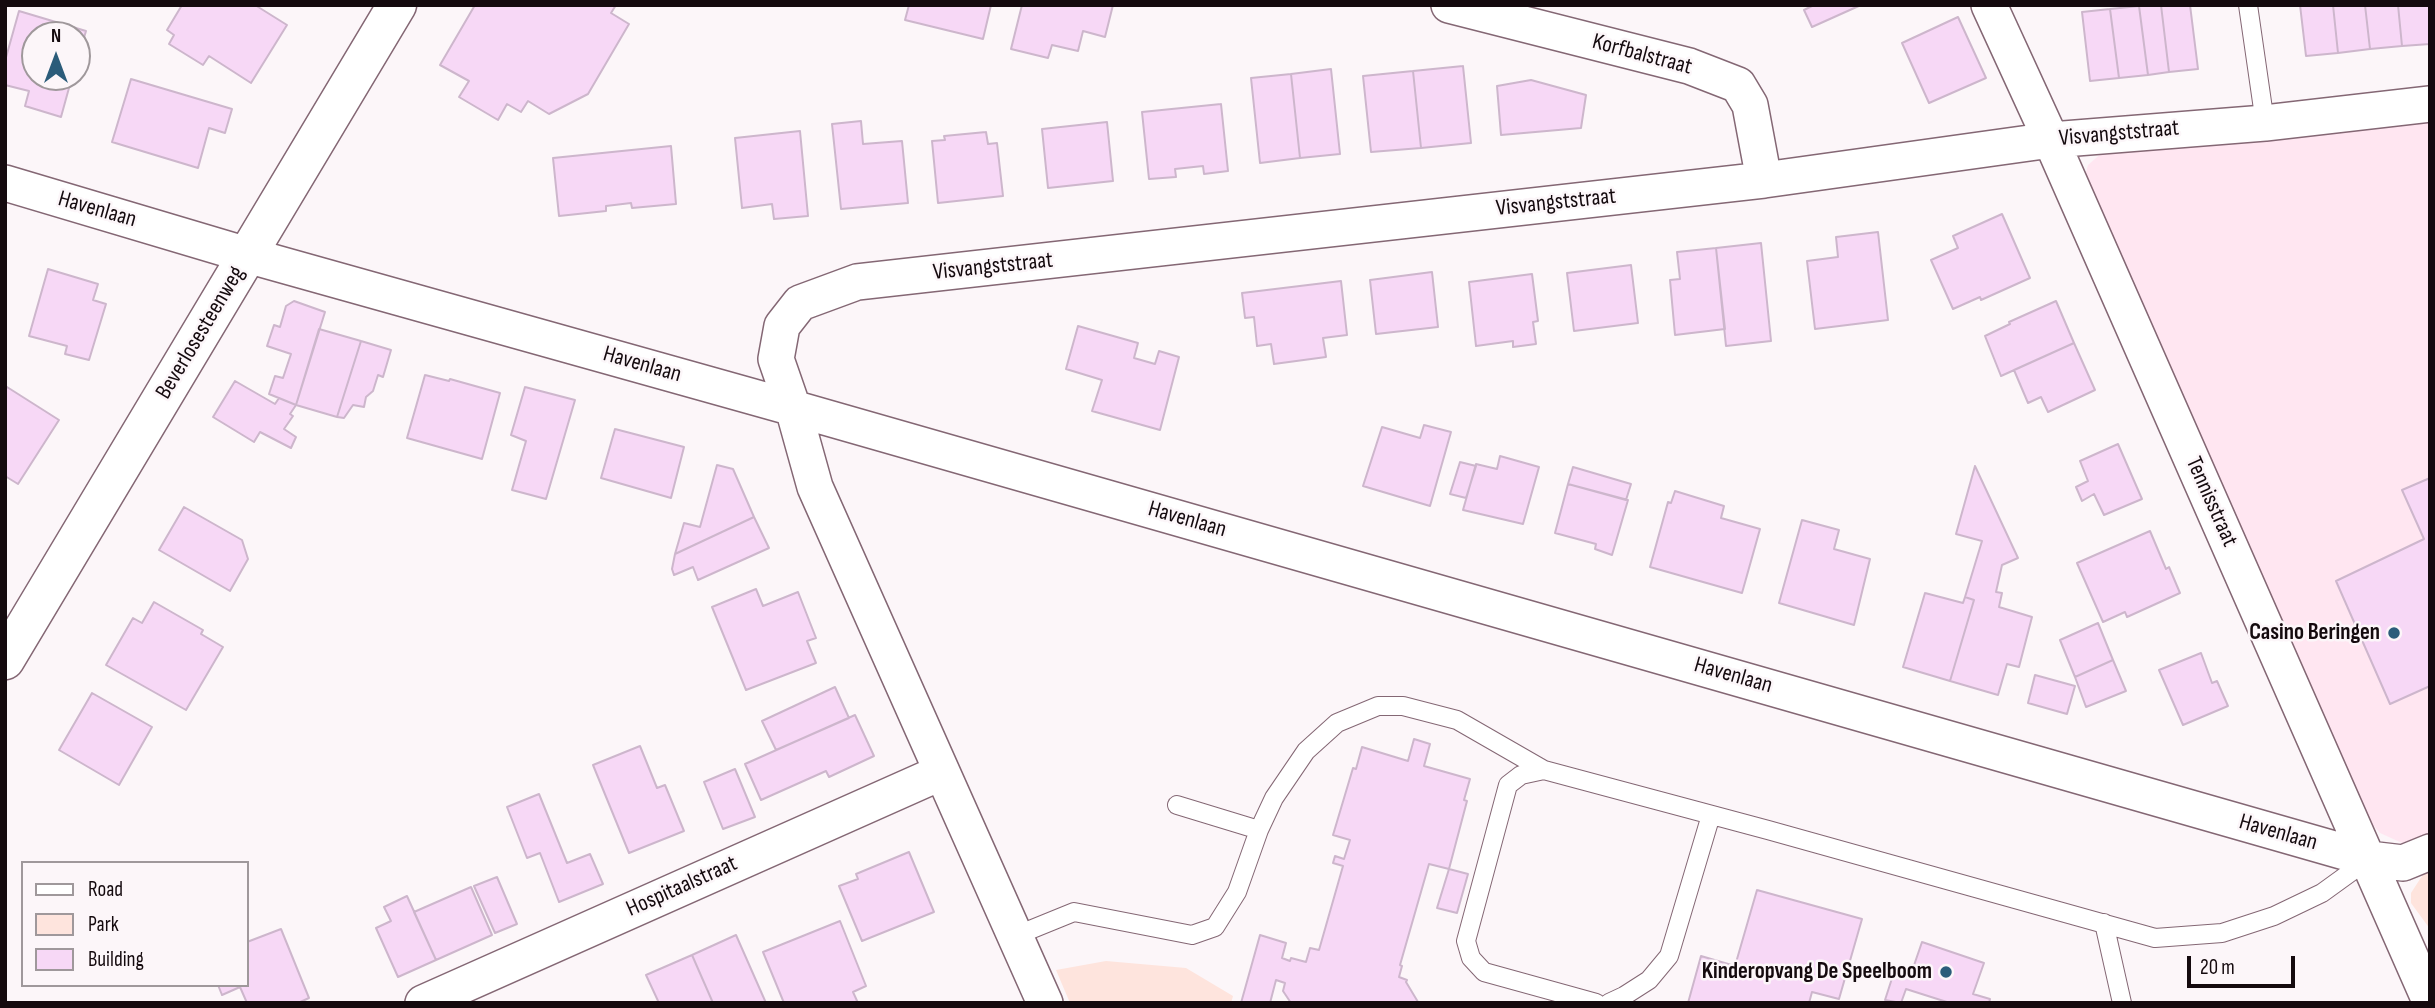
<!DOCTYPE html>
<html>
<head>
<meta charset="utf-8">
<style>
  body { margin:0 }
  #map { position:relative; width:2435px; height:1008px; overflow:hidden; background:#fcf6f9; font-family:"Sofia Sans Condensed",sans-serif }
  canvas { display:block }
  .frame { position:absolute; inset:0; border:7px solid #140a0e; pointer-events:none }
  .legend { position:absolute; left:21px; top:861px; width:228px; height:126px; box-sizing:border-box; background:#fcf6f9; border:2px solid #9f989b; margin:0; padding:9px 12px; list-style:none; font-size:21px; color:#140a0e }
  .legend li { display:flex; align-items:center; gap:14px; height:35px }
  .legend b { width:35px; border:2px solid #9f989b }
  .north { position:absolute; left:21px; top:21px; width:70px; height:70px; box-sizing:border-box; background:#fcf6f9; border:2px solid #9f989b; border-radius:50%; rotate:0deg; font-size:19px; font-weight:700; line-height:28px; text-align:center; color:#140a0e }
  .north::after { content:''; display:block; margin:auto; width:24px; height:32px; background:#2b5c7a; clip-path:polygon(50% 0,100% 100%,50% 72%,0 100%) }
  .scale { position:absolute; left:2187px; top:956px; width:108px; height:32px; box-sizing:border-box; border:4px solid #140a0e; border-top:0; padding-left:9px; font-size:21px; line-height:24px; white-space:nowrap; color:#140a0e; -webkit-text-stroke:5px #fcf6f9; paint-order:stroke }
</style>
</head>
<body>
<div id="map">
<canvas width="2435" height="1008"></canvas>
<div class="frame"></div>
<ul class="legend">
<li><b style="height:9px;background:#fff"></b>Road</li>
<li><b style="height:19px;background:#fee4dd"></b>Park</li>
<li><b style="height:19px;background:#f7d8f6"></b>Building</li>
</ul>
<div class="north">N</div>
<div class="scale">20 m</div>
</div>
<script>
const ctx = document.querySelector('canvas').getContext('2d');
ctx.lineJoin = 'round';
function fillPath(path, color) { ctx.fillStyle = color; ctx.fill(path, 'evenodd'); }
const poly = rows => new Path2D(rows.map(r => 'M' + r).join(''));
function stroke(path, color, width, dash) { ctx.strokeStyle = color; ctx.lineWidth = width; ctx.lineCap = dash ? 'butt' : 'round'; ctx.setLineDash(dash || []); ctx.stroke(path); }
function drawText(font, color, halo, rows, align = 'center') {
  ctx.font = font + ' "Sofia Sans Condensed",sans-serif'; ctx.lineWidth = 5; ctx.setLineDash([]); ctx.textBaseline = 'middle'; ctx.strokeStyle = halo; ctx.fillStyle = color; for (const [text, x, y, turn = 0] of rows) {
    ctx.save(); ctx.translate(x, y); ctx.rotate((+turn || 0) * Math.PI / 180); ctx.textAlign = isNaN(turn) ? turn : align; if (halo) ctx.strokeText(text, 0, 0); ctx.fillText(text, 0, 0); ctx.restore();
  }
}
const built = poly([
  [2430,112,2430,834,2402,843,2380,833,2372,824,2091,199,2085,176,2088,165,2104,151]
]);
const green = poly([
  [2430,868,2430,929,2411,903,2411,893,2422,876],
  [1106,961,1186,968,1233,996,1231,1003,1070,1003,1056,970]
]);
const building = poly([
  [182,5,255,5,287,25,251,83,209,56,203,65,169,44,174,35,167,30,182,5],
  [475,5,616,5,611,13,629,24,588,94,549,114,528,101,521,112,507,104,498,120,459,97,469,81,440,65,475,5],
  [909,5,991,5,983,39,905,20,909,5],
  [1022,5,1113,5,1105,37,1083,31,1078,51,1052,45,1048,58,1011,49,1022,5],
  [1814,5,1861,5,1812,27,1804,10,1814,5],
  [2161,5,2190,5,2198,69,2169,72,2161,5],
  [2161,5,2169,72,2148,75,2139,6,2161,5],
  [2300,5,2333,5,2338,53,2306,56,2300,5],
  [2333,5,2365,5,2370,49,2338,53,2333,5],
  [2365,5,2398,5,2402,46,2370,49,2365,5],
  [2398,5,2430,5,2430,44,2402,46,2398,5],
  [2139,6,2148,75,2119,78,2110,9,2139,6],
  [2110,9,2119,78,2090,81,2082,12,2110,9],
  [19,11,86,31,77,61,77,35,35,35,35,77,72,77,61,117,25,106,29,91,5,85,5,61,19,11],
  [1958,17,1986,78,1929,103,1902,43,1958,17],
  [1463,66,1471,143,1421,148,1413,71,1463,66],
  [1331,69,1340,154,1300,158,1291,74,1331,69],
  [1413,71,1421,148,1371,152,1363,76,1413,71],
  [1291,74,1300,158,1260,163,1251,78,1291,74],
  [131,79,232,109,225,133,209,128,198,168,112,142,131,79],
  [1531,80,1586,95,1581,128,1501,135,1497,86,1531,80],
  [1221,104,1228,171,1204,174,1203,166,1175,169,1176,177,1149,179,1142,112,1221,104],
  [861,121,863,144,902,141,908,203,841,209,832,124,861,121],
  [1107,122,1113,181,1048,188,1042,129,1107,122],
  [800,131,808,216,774,219,772,204,742,208,735,138,800,131],
  [986,132,988,144,997,143,1003,196,938,203,932,141,945,140,944,136,986,132],
  [671,146,676,204,632,208,631,203,606,206,606,211,559,216,553,158,671,146],
  [2002,214,2030,278,1981,300,1980,297,1953,309,1931,260,1958,248,1953,236,2002,214],
  [1878,232,1888,320,1815,329,1807,261,1838,257,1836,237,1878,232],
  [1761,243,1771,341,1726,346,1716,248,1761,243],
  [1716,248,1725,329,1675,335,1670,280,1680,279,1677,252,1716,248],
  [1631,265,1638,323,1574,331,1567,273,1631,265],
  [48,269,98,284,93,300,106,304,89,360,65,354,67,346,29,336,48,269],
  [1432,272,1438,327,1376,334,1370,280,1432,272],
  [1532,274,1538,321,1533,322,1536,344,1513,347,1513,341,1476,346,1469,282,1532,274],
  [1341,281,1347,335,1323,338,1326,357,1274,364,1271,344,1257,346,1254,317,1245,318,1242,293,1341,281],
  [294,301,325,312,296,405,269,394,275,376,283,378,291,354,267,346,274,325,280,327,286,306,294,301],
  [2056,301,2074,343,2001,376,1985,336,2010,324,2009,322,2056,301],
  [1078,326,1138,343,1134,358,1155,364,1159,351,1179,357,1160,430,1092,411,1102,380,1066,369,1078,326],
  [319,329,361,341,337,417,296,405,319,329],
  [361,341,391,350,383,377,378,375,373,391,366,397,364,407,353,405,344,418,337,417,361,341],
  [2074,343,2095,390,2048,412,2041,397,2028,403,2014,370,2074,343],
  [425,375,449,381,450,379,500,393,482,459,407,438,425,375],
  [235,381,275,404,279,398,296,405,290,414,293,416,284,429,296,437,291,448,260,432,254,442,213,417,235,381],
  [7,387,59,420,18,484,5,476,5,390,7,387],
  [525,387,575,400,546,499,512,490,526,441,511,435,525,387],
  [1424,425,1451,432,1430,506,1363,486,1382,427,1420,438,1424,425],
  [615,429,684,447,671,498,601,478,615,429],
  [2118,444,2142,499,2104,515,2094,494,2082,501,2076,487,2088,481,2080,461,2118,444],
  [1500,456,1539,467,1523,524,1463,510,1476,464,1497,469,1500,456],
  [1460,462,1476,466,1466,498,1450,494,1460,462],
  [717,465,733,469,754,517,675,554,684,523,700,527,717,465],
  [1975,466,2018,558,2002,565,1996,592,2002,593,1999,607,2032,617,2019,667,2007,664,1998,695,1950,681,1974,600,1965,597,1982,541,1956,534,1975,466],
  [1573,467,1631,484,1626,500,1568,484,1573,467],
  [2430,478,2430,686,2390,704,2336,581,2424,539,2402,490,2430,478],
  [1568,484,1628,500,1612,555,1595,549,1596,544,1555,533,1568,484],
  [1675,491,1724,506,1721,518,1760,529,1742,593,1650,567,1668,502,1671,503,1675,491],
  [184,507,242,540,248,559,230,591,159,550,184,507],
  [754,517,769,548,698,580,693,567,674,575,672,569,675,554,754,517],
  [1802,520,1839,530,1834,549,1870,559,1854,625,1779,603,1802,520],
  [2150,531,2166,569,2169,567,2180,593,2127,617,2125,612,2103,622,2077,563,2150,531],
  [756,589,763,606,798,592,816,638,807,641,816,663,746,690,712,607,756,589],
  [1925,593,1963,603,1965,597,1974,600,1950,681,1903,667,1925,593],
  [154,602,203,630,201,634,223,647,186,710,106,665,133,618,142,623,154,602],
  [2098,623,2113,660,2075,677,2060,640,2098,623],
  [2201,653,2212,683,2217,681,2228,706,2183,725,2159,670,2201,653],
  [2113,660,2126,691,2086,707,2075,677,2113,660],
  [2035,675,2075,686,2067,714,2028,703,2035,675],
  [835,687,849,718,776,750,762,721,835,687],
  [92,693,152,727,119,785,59,750,92,693],
  [855,715,874,756,829,777,826,771,761,800,745,764,855,715],
  [1414,739,1430,744,1424,766,1470,779,1464,800,1467,801,1449,869,1429,864,1400,965,1402,966,1399,977,1407,980,1406,982,1418,1002,1291,1003,1283,991,1285,983,1276,980,1270,1003,1241,1003,1260,935,1286,943,1282,958,1290,961,1291,958,1306,962,1310,948,1319,950,1343,866,1333,863,1335,856,1344,859,1350,840,1333,835,1353,768,1356,769,1362,747,1408,761,1414,739],
  [640,746,657,788,665,785,684,831,629,853,593,765,640,746],
  [735,769,755,817,723,829,704,782,735,769],
  [539,794,567,863,590,854,603,884,559,902,540,853,527,858,507,807,539,794],
  [909,852,934,912,862,941,839,886,858,879,856,874,909,852],
  [1449,869,1468,874,1457,913,1437,908,1449,869],
  [497,877,517,924,495,933,474,886,497,877],
  [471,887,492,935,436,960,414,912,471,887],
  [1757,890,1862,919,1839,999,1812,992,1809,1003,1688,1003,1701,956,1735,966,1757,890],
  [407,896,436,960,398,977,376,928,391,921,384,907,407,896],
  [840,921,866,986,853,992,858,1003,784,1003,763,952,840,921],
  [281,929,309,998,298,1003,247,1003,240,987,222,995,218,985,247,985,247,942,281,929],
  [736,935,766,1003,713,1003,692,955,736,935],
  [1922,942,1984,963,1973,994,1990,999,1989,1003,1950,1003,1906,989,1901,1003,1885,1000,1895,969,1911,974,1922,942],
  [692,955,713,1003,659,1003,646,975,692,955]
]);
const lane = poly([
  [2248,5,2265,123],
  [1177,805,1259,830,1274,798,1306,751,1337,723,1378,706,1403,706,1457,720,1544,770],
  [2104,923,2122,1003],
  [1015,936,1074,912,1192,935,1215,927,1237,892,1259,830],
  [1596,1003,1484,972,1471,958,1466,941,1508,785,1521,775,1544,770,1768,830,2155,938,2222,933,2274,916,2322,893,2369,859],
  [1609,1003,1624,996,1649,980,1669,956,1711,815]
]);
const street = poly([
  [1449,5,1689,66,1738,85,1750,105,1764,180],
  [1989,5,2051,140,2430,1001],
  [5,183,247,255,793,408,2369,859,2403,863,2430,852],
  [423,1003,942,772],
  [1045,1003,815,487,793,408,776,359,782,326,800,303,857,282,1764,180,2051,140,2265,123,2430,104]
]);
const secondary = poly([
  [5,660,397,5]
]);
const markers = [
  [2394,633,7,"#2b5c7a"],
  [1946,972,7,"#2b5c7a"]
];
const streetNames = [
  ["Korfbalstraat",1642,55,15],
  ["Visvangststraat",2119,134,-5],
  ["Visvangststraat",1556,203,-6],
  ["Havenlaan",97,210,16],
  ["Visvangststraat",993,267,-6],
  ["Beverlosesteenweg",201,333,-59],
  ["Havenlaan",642,365,16],
  ["Tennisstraat",2211,502,66],
  ["Havenlaan",1187,520,16],
  ["Havenlaan",1733,676,16],
  ["Havenlaan",2278,833,16],
  ["Hospitaalstraat",682,887,-24]
];
const poiNames = [
  ["Casino Beringen",2380,633],
  ["Kinderopvang De Speelboom",1932,972]
];
fillPath(built, '#ffe6f1');
fillPath(green, '#fee4dd');
fillPath(building, '#f7d8f6');
stroke(building, '#cdb6cc', 2);
stroke(lane, '#846774', 20);
stroke(street, '#846774', 38);
stroke(secondary, '#846774', 41);
stroke(lane, '#fff', 18);
stroke(street, '#fff', 35);
stroke(secondary, '#fff', 38);
for (const [x, y, r, color] of markers) { const dot = new Path2D(); dot.arc(x, y, r, 0, 2 * Math.PI); ctx.fillStyle = color; ctx.fill(dot); stroke(dot, '#fcf6f9', 2.5); }
drawText('23px', '#140a0e', '#fcf6f9', streetNames);
drawText('bold 23px', '#140a0e', '#fcf6f9', poiNames, 'right');
</script>
</body>
</html>
